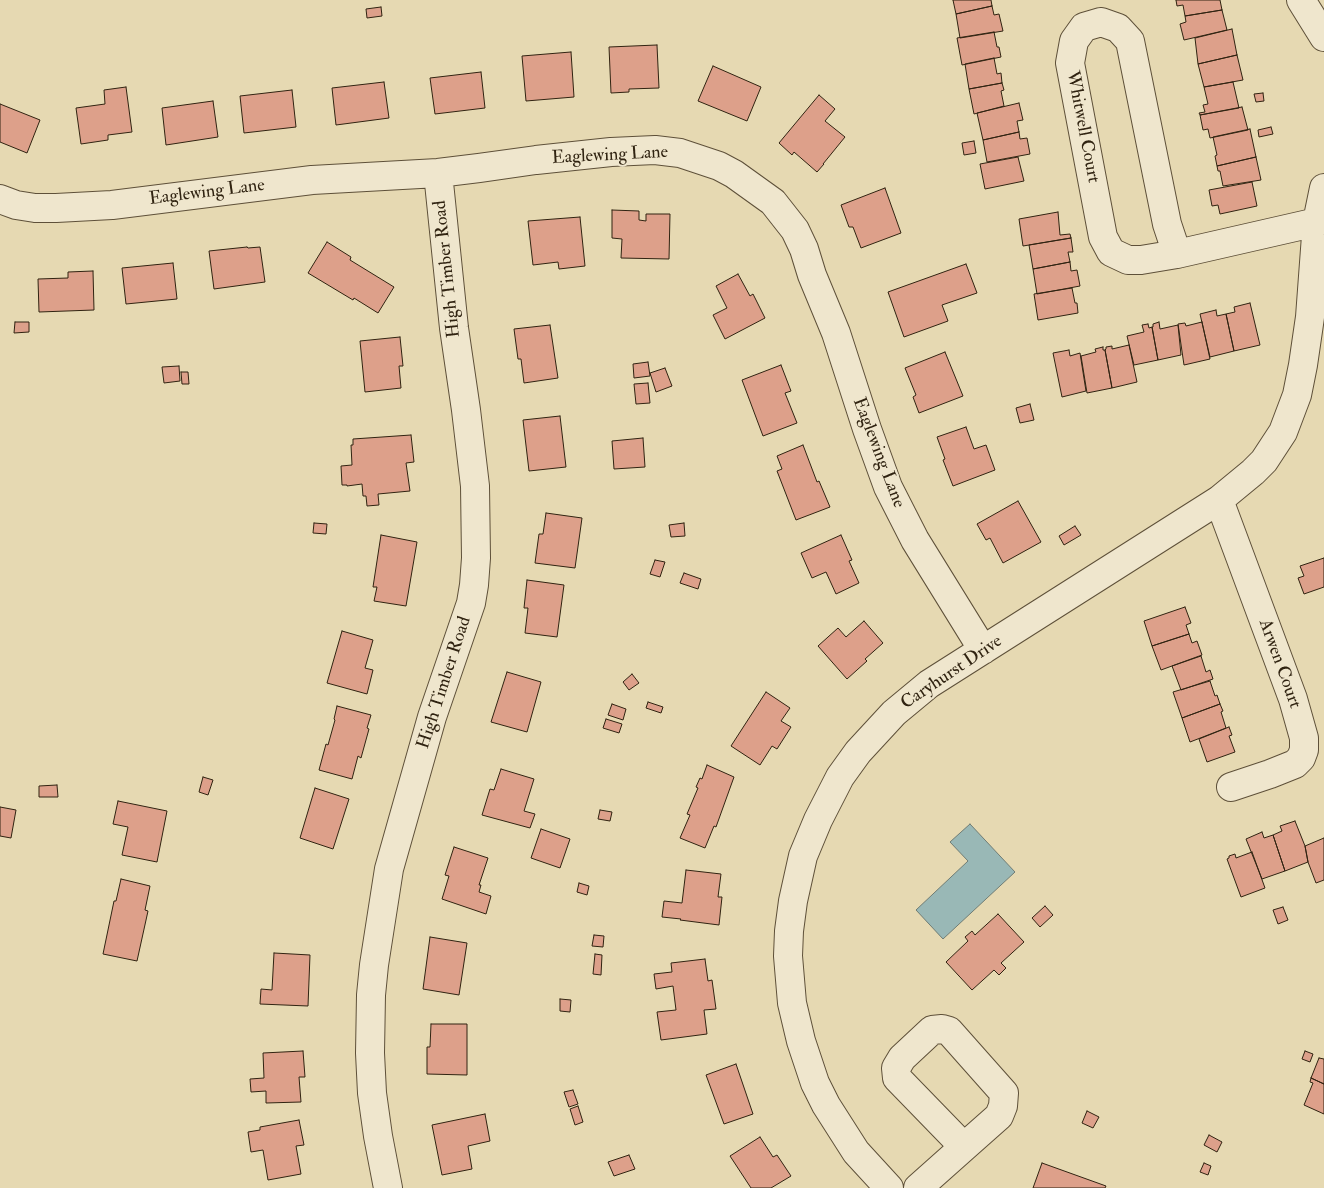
<!DOCTYPE html>
<html>
<head>
<meta charset="utf-8">
<style>
  body { margin:0 }
  canvas { display:block; background:#e6d9b2 }
</style>
</head>
<body>
<canvas width="1324" height="1188"></canvas>
<script>
const ctx = document.querySelector('canvas').getContext('2d');
ctx.lineJoin = 'round';
function fillPath(path, color) { ctx.fillStyle = color; ctx.fill(path, 'evenodd'); }
const poly = rows => new Path2D(rows.map(r => 'M' + r).join(''));
function stroke(path, color, width, dash) { ctx.strokeStyle = color; ctx.lineWidth = width; ctx.lineCap = dash ? 'butt' : 'round'; ctx.setLineDash(dash || []); ctx.stroke(path); }
function drawText(font, color, halo, rows, align = 'center') {
  ctx.font = font + ' "IM FELL Double Pica",serif'; ctx.lineWidth = 4; ctx.setLineDash([]); ctx.textBaseline = 'middle'; ctx.strokeStyle = halo; ctx.fillStyle = color; for (const [text, x, y, turn = 0] of rows) {
    ctx.save(); ctx.translate(x, y); ctx.rotate((+turn || 0) * Math.PI / 180); ctx.textAlign = isNaN(turn) ? turn : align; if (halo) ctx.strokeText(text, 0, 0); ctx.fillText(text, 0, 0); ctx.restore();
  }
}
const water = poly([
  [970,824,1015,872,943,939,916,910,968,861,950,842,970,824]
]);
const building = poly([
  [953,0,991,0,992,6,956,14,953,0],
  [1176,0,1220,0,1222,10,1185,16,1183,5,1177,6,1176,0],
  [992,6,994,15,999,14,1003,31,960,38,956,14,992,6],
  [381,7,382,16,367,18,366,9,381,7],
  [1222,10,1227,30,1184,40,1180,24,1186,22,1185,16,1222,10],
  [1232,29,1237,55,1198,64,1195,38,1232,29],
  [994,32,997,47,999,47,1001,57,962,65,957,38,994,32],
  [657,45,659,88,629,89,629,92,611,93,609,47,657,45],
  [571,52,574,97,526,101,522,56,571,52],
  [1237,55,1243,80,1204,87,1198,64,1237,55],
  [994,58,997,74,1001,73,1002,83,969,89,965,64,994,58],
  [713,66,761,87,747,121,698,101,713,66],
  [481,72,485,108,435,114,430,78,481,72],
  [384,82,389,118,336,125,332,88,384,82],
  [1233,82,1239,108,1200,115,1199,113,1205,112,1203,105,1208,104,1204,87,1233,82],
  [1002,83,1004,90,1001,91,1004,106,974,114,969,89,1002,83],
  [126,87,132,132,108,135,108,140,81,144,76,108,105,104,104,90,126,87],
  [292,90,296,127,244,133,240,96,292,90],
  [1263,93,1264,101,1256,102,1254,94,1263,93],
  [819,95,835,109,825,121,845,137,823,164,824,164,817,172,794,152,792,155,779,143,819,95],
  [213,101,218,137,166,145,162,108,213,101],
  [1019,103,1023,120,1017,121,1019,132,983,140,977,113,1019,103],
  [0,104,40,120,27,153,0,142,0,104],
  [1242,107,1248,130,1210,138,1208,129,1203,130,1200,115,1242,107],
  [1271,127,1273,134,1259,137,1258,130,1271,127],
  [1250,129,1256,157,1217,166,1215,156,1217,155,1213,137,1250,129],
  [1019,132,1020,139,1027,138,1030,154,987,162,983,140,1019,132],
  [974,141,976,153,964,155,962,143,974,141],
  [1018,157,1024,181,985,189,980,164,1018,157],
  [1256,157,1261,180,1223,186,1220,171,1218,171,1217,166,1256,157],
  [1252,182,1257,206,1220,214,1218,205,1212,206,1209,190,1252,182],
  [885,188,901,233,861,248,853,227,849,227,841,205,885,188],
  [612,210,639,211,639,220,646,221,646,214,670,214,669,259,621,258,622,239,612,238,612,210],
  [1058,212,1060,235,1070,234,1071,238,1023,246,1019,219,1058,212],
  [580,217,585,266,559,269,558,262,533,265,528,221,580,217],
  [1071,238,1073,252,1068,252,1070,262,1033,269,1029,245,1071,238],
  [327,242,351,257,350,260,394,287,378,313,354,298,353,300,308,273,327,242],
  [247,247,248,248,260,247,265,282,214,289,209,251,247,247],
  [1070,262,1071,271,1077,270,1080,286,1037,294,1033,269,1070,262],
  [173,263,177,299,126,304,122,268,173,263],
  [966,264,977,293,942,305,948,321,904,337,888,292,966,264],
  [93,271,94,310,39,312,38,279,68,278,68,272,93,271],
  [738,274,750,296,753,294,765,318,725,339,713,315,727,308,716,286,738,274],
  [1072,288,1075,303,1077,303,1078,313,1038,320,1034,294,1072,288],
  [1250,303,1260,345,1234,351,1226,314,1235,312,1234,307,1250,303],
  [1216,310,1217,316,1226,314,1234,351,1210,357,1200,314,1216,310],
  [15,322,29,322,29,332,14,333,15,322],
  [1159,322,1160,329,1178,325,1181,355,1158,360,1152,327,1153,327,1153,324,1159,322],
  [1202,322,1210,359,1184,365,1178,324,1185,323,1186,326,1202,322],
  [1148,324,1149,328,1152,327,1158,360,1134,365,1127,336,1144,332,1142,325,1148,324],
  [550,325,558,378,524,383,521,359,518,359,514,329,550,325],
  [400,337,403,366,399,366,401,388,365,392,360,341,400,337],
  [1129,345,1137,382,1112,388,1105,350,1106,349,1106,347,1112,346,1112,349,1129,345],
  [1103,347,1103,350,1105,350,1112,388,1087,393,1081,356,1096,352,1095,349,1103,347],
  [1069,350,1070,356,1080,353,1086,391,1062,397,1053,353,1069,350],
  [945,352,963,396,919,413,913,397,916,395,905,368,945,352],
  [648,362,650,376,634,378,633,364,648,362],
  [781,365,791,391,785,393,797,423,763,436,742,380,781,365],
  [179,366,180,381,164,383,162,367,179,366],
  [665,368,672,386,656,392,650,373,665,368],
  [181,372,188,372,189,384,182,384,181,372],
  [648,383,650,403,636,404,634,384,648,383],
  [1030,404,1034,420,1020,423,1016,408,1030,404],
  [560,416,566,467,529,471,523,420,560,416],
  [966,427,974,449,986,445,995,470,953,486,943,460,945,459,937,437,966,427],
  [411,435,414,462,406,463,410,491,378,494,379,505,367,506,366,496,363,496,362,484,347,486,347,485,342,485,341,466,352,465,351,445,353,445,353,439,411,435],
  [643,438,645,467,614,469,612,441,643,438],
  [803,445,817,482,819,481,830,507,796,520,777,471,782,469,777,456,803,445],
  [1018,501,1041,542,1003,563,990,538,986,540,977,524,1018,501],
  [546,513,582,518,575,568,535,563,539,534,543,534,546,513],
  [314,523,327,524,326,534,313,533,314,523],
  [684,523,685,536,671,537,669,525,684,523],
  [1075,526,1081,535,1064,545,1059,536,1075,526],
  [381,535,417,542,406,606,374,601,377,587,373,587,381,535],
  [841,535,852,560,849,561,859,583,836,594,826,572,812,578,801,553,841,535],
  [1324,558,1324,587,1304,594,1298,578,1304,576,1300,566,1324,558],
  [655,560,665,562,660,577,650,574,655,560],
  [684,573,701,579,698,589,680,583,684,573],
  [527,580,564,585,557,637,525,633,528,608,524,608,527,580],
  [1185,607,1191,623,1186,625,1189,634,1152,646,1144,621,1185,607],
  [864,621,883,643,865,659,867,661,847,679,818,646,838,628,846,637,864,621],
  [342,631,373,640,365,668,373,670,367,694,327,683,342,631],
  [1189,634,1192,643,1197,641,1202,655,1161,670,1152,646,1189,634],
  [1201,656,1206,672,1210,670,1213,679,1181,690,1172,666,1201,656],
  [507,672,541,682,527,732,491,722,507,672],
  [632,674,639,683,629,690,623,682,632,674],
  [1210,681,1215,696,1217,695,1220,704,1182,718,1173,692,1210,681],
  [766,692,790,708,781,721,791,727,777,749,772,746,760,765,731,746,766,692],
  [648,702,663,707,661,713,646,708,648,702],
  [612,704,626,709,623,720,608,715,612,704],
  [1220,704,1223,711,1221,712,1226,728,1190,742,1182,718,1220,704],
  [337,706,371,715,367,728,369,729,361,758,358,756,352,779,319,770,326,744,328,745,335,720,334,719,337,706],
  [606,719,622,724,619,733,603,728,606,719],
  [1229,727,1232,735,1229,736,1235,752,1207,762,1199,739,1229,727],
  [707,765,734,777,716,827,714,826,705,848,680,838,690,815,687,814,698,788,696,787,700,778,702,779,707,765],
  [501,769,534,779,524,811,535,814,530,828,482,815,490,789,494,790,501,769],
  [203,777,213,780,208,795,199,792,203,777],
  [57,785,58,797,39,797,39,786,57,785],
  [315,788,349,799,333,849,300,838,315,788],
  [118,801,167,811,157,862,122,855,128,827,113,824,118,801],
  [0,807,16,810,11,838,0,836,0,807],
  [600,810,612,812,610,821,598,819,600,810],
  [1295,821,1305,846,1308,862,1285,871,1273,835,1282,831,1280,826,1295,821],
  [541,829,570,839,560,868,531,858,541,829],
  [1262,832,1264,838,1273,835,1285,871,1262,879,1246,839,1262,832],
  [1324,838,1324,880,1316,883,1308,862,1305,846,1324,838],
  [454,847,488,858,479,885,481,885,479,892,491,896,486,914,442,899,449,876,445,875,454,847],
  [1252,852,1265,888,1241,897,1227,859,1229,858,1229,856,1235,854,1236,858,1252,852],
  [686,870,721,874,718,897,722,897,719,925,680,920,681,919,662,917,664,901,682,903,686,870],
  [121,879,150,886,145,910,148,911,137,961,103,954,114,901,116,901,121,879],
  [579,883,589,886,587,895,577,892,579,883],
  [1045,906,1053,915,1040,927,1032,918,1045,906],
  [1283,907,1288,920,1278,924,1273,910,1283,907],
  [998,914,1024,942,1001,963,1006,968,999,975,994,970,972,990,946,962,968,941,965,937,972,931,975,935,998,914],
  [594,935,604,936,603,947,592,946,594,935],
  [430,937,467,943,459,995,423,989,430,937],
  [274,953,310,955,308,1006,260,1004,261,989,272,990,274,953],
  [595,954,602,955,601,975,593,974,595,954],
  [705,959,708,981,712,980,716,1009,704,1010,707,1034,661,1040,657,1012,676,1010,673,986,656,989,654,974,672,972,671,963,705,959],
  [560,999,571,1000,570,1012,560,1011,560,999],
  [431,1024,467,1024,467,1075,427,1074,427,1047,430,1047,431,1024],
  [303,1051,305,1077,299,1077,301,1102,266,1103,266,1091,251,1092,250,1079,264,1078,263,1053,303,1051],
  [1305,1051,1313,1054,1310,1062,1302,1059,1305,1051],
  [1319,1058,1324,1059,1324,1084,1311,1078,1319,1058],
  [736,1064,753,1114,724,1124,706,1075,736,1064],
  [1311,1078,1324,1084,1324,1114,1304,1105,1313,1083,1310,1082,1311,1078],
  [573,1090,578,1104,569,1107,564,1092,573,1090],
  [578,1106,583,1122,575,1125,570,1109,578,1106],
  [1087,1111,1099,1117,1093,1128,1082,1123,1087,1111],
  [485,1114,490,1141,468,1146,472,1169,442,1175,432,1125,485,1114],
  [299,1120,304,1145,296,1146,301,1174,268,1180,263,1150,251,1152,248,1132,260,1130,260,1127,299,1120],
  [1209,1135,1222,1142,1217,1152,1204,1145,1209,1135],
  [760,1137,773,1157,777,1155,791,1176,771,1188,751,1188,730,1156,760,1137],
  [629,1155,635,1169,614,1176,608,1162,629,1155],
  [1042,1163,1106,1186,1105,1188,1033,1188,1042,1163],
  [1204,1163,1211,1166,1208,1175,1200,1172,1204,1163]
]);
const minor = poly([
  [1301,0,1324,37],
  [1101,22,1118,28,1130,41,1167,224,1177,254,1141,260,1128,260,1111,252,1103,237,1070,63,1074,41,1084,27,1101,22],
  [0,199,16,205,35,208,56,208,112,205,312,180,438,173,479,168,536,160,611,152,655,150,680,153,719,166,734,174,773,202,795,230,804,249,812,275,836,333,867,429,888,487,915,540,983,650],
  [1177,254,1317,222],
  [1219,500,1293,699,1304,738,1304,750,1301,758,1295,764,1270,774,1231,787],
  [388,1188,378,1136,372,1093,370,1053,371,995,374,965,389,869,432,717,471,603,474,585,476,558,475,486,466,410,454,328,438,173],
  [889,1188,856,1152,826,1105,815,1083,801,1041,792,1003,788,956,789,931,793,901,803,856,818,820,840,777,858,752,894,713,929,684,1219,500,1253,472,1264,461,1283,432,1297,395,1303,365,1310,317,1317,222,1324,188],
  [918,1188,964,1147,999,1116,1003,1106,1004,1093,949,1031,942,1029,932,1030,902,1058,896,1068,897,1078,964,1147]
]);
const streetNames = [
  ["Whitwell Court",1082,127,79],
  ["Eaglewing Lane",610,156,-3],
  ["Eaglewing Lane",207,193,-7],
  ["High Timber Road",448,269,-96],
  ["Eaglewing Lane",878,453,69],
  ["Arwen Court",1279,664,70],
  ["Caryhurst Drive",952,673,-34],
  ["High Timber Road",445,683,-72]
];
fillPath(water, '#99b8b6');
stroke(water, '#6f7c74', 1);
fillPath(building, '#dda08a');
stroke(building, '#302311', 1);
stroke(minor, '#5e5039', 30);
stroke(minor, '#efe6cd', 28);
drawText('18px', '#302311', '#efe6cd', streetNames);
</script>
</body>
</html>
